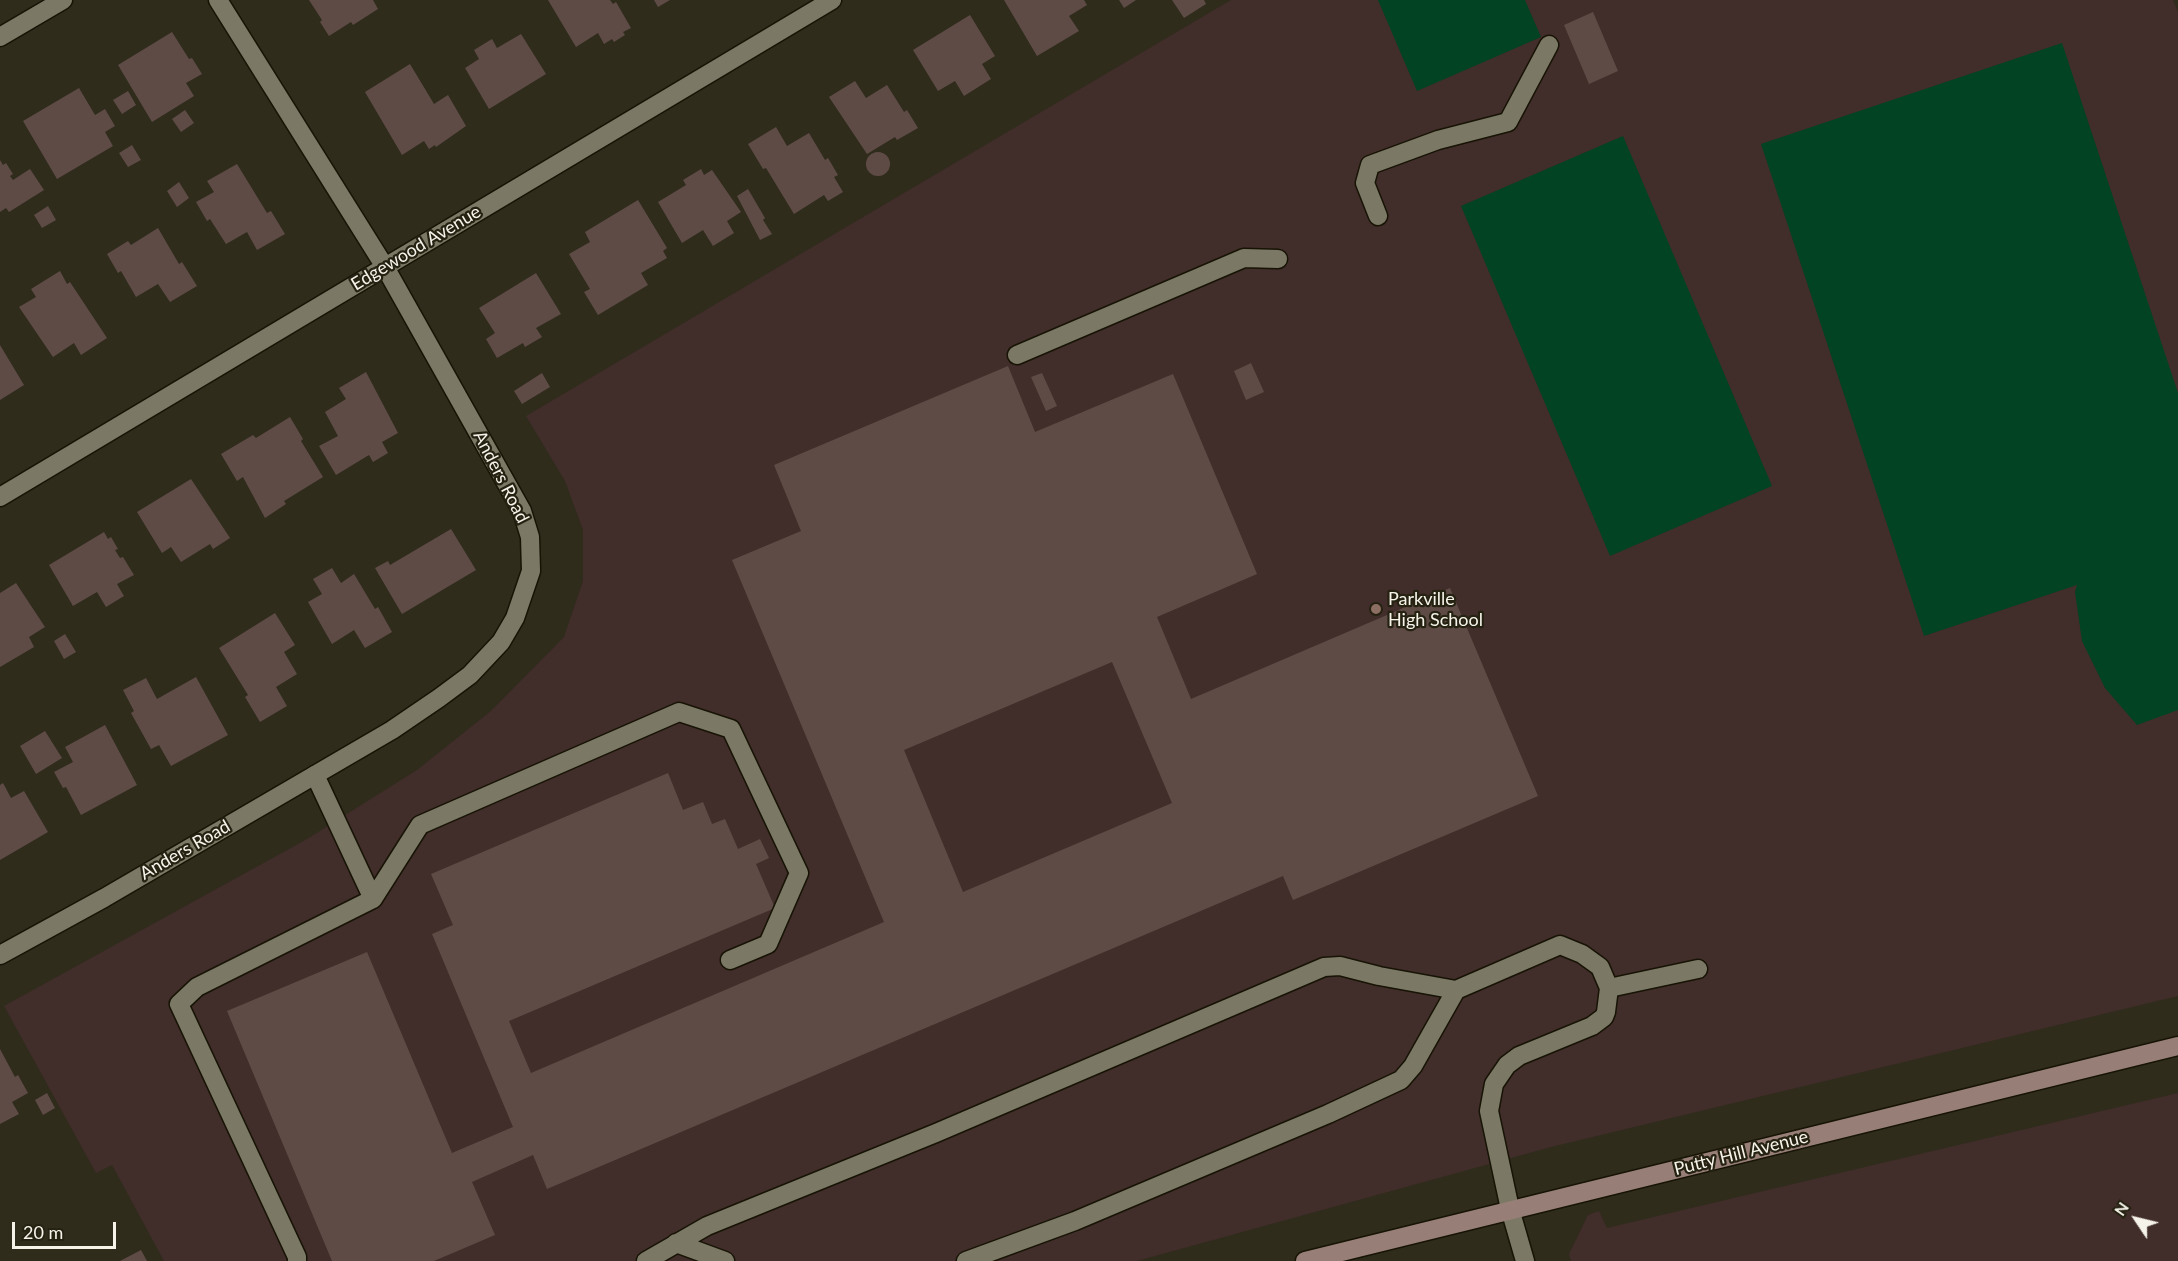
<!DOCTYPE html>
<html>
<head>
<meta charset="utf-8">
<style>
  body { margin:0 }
  #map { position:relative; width:2178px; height:1261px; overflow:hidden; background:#2f2c1c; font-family:Lato,sans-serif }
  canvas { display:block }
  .north { position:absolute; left:2106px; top:1189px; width:60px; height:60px; -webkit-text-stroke:4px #252212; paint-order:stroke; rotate:305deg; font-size:16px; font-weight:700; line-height:24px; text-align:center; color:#f6f4ea }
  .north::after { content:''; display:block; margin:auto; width:21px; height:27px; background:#f6f4ea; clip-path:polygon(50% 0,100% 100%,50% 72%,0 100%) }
  .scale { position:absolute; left:12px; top:1222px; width:104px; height:27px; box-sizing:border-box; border:3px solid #f6f4ea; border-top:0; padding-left:8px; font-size:18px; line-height:21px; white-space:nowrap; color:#f6f4ea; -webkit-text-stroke:4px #252212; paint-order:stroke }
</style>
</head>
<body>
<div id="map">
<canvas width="2178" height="1261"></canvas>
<div class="north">N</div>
<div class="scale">20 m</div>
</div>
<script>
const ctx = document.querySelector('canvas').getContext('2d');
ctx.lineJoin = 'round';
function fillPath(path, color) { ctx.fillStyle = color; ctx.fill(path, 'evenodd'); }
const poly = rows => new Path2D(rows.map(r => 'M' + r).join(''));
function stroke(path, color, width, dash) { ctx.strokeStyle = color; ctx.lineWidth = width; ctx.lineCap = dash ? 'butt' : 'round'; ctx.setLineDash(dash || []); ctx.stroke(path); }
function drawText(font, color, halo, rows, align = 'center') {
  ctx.font = font + ' Lato,sans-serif'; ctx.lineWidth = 4.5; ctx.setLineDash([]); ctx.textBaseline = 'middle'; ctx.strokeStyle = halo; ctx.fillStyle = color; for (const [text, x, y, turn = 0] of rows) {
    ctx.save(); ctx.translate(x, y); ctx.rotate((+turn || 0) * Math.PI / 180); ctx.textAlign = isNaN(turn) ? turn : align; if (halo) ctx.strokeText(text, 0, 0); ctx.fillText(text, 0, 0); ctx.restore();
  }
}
const education = poly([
  [1231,0,2173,0,2178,12,2178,996,1551,1147,1137,1261,164,1261,112,1165,96,1173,4,1006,307,839,417,770,491,711,564,637,583,581,583,530,565,481,526,416],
  [2178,1093,2178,1261,1571,1261,1569,1254,1588,1215,1599,1211,1607,1228]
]);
const green = poly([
  [1378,0,1525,0,1541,37,1417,91],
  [2062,43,2178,393,2178,710,2137,725,2105,688,2082,641,2075,592,2077,585,1924,636,1761,144],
  [1623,136,1772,486,1610,556,1461,206]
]);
const building = poly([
  [309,0,373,0,378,9,353,25,351,22,329,36,320,22,322,20],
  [548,0,610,0,613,4,616,2,631,28,623,32,625,35,614,42,612,39,604,44,598,33,576,47],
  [654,0,670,0,658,7],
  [1004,0,1084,0,1087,5,1069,16,1079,31,1037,56],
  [1119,0,1136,0,1124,8],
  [1172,0,1204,0,1206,4,1184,18],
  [1593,12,1618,71,1589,84,1564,25],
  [970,15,995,56,982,64,991,79,964,96,955,81,938,91,913,50],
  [172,32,189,59,192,58,202,74,186,83,194,96,152,122,118,65],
  [521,34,546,74,489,109,465,68,479,59,474,50,492,39,497,48],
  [410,64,434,104,448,95,466,126,436,147,435,145,429,149,424,141,402,155,365,92],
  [855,81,866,98,887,85,904,112,907,110,918,128,897,140,895,137,867,154,829,97],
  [79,88,95,115,105,109,115,126,105,132,113,146,57,179,23,121],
  [128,91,136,105,122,114,113,100],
  [185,110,194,123,181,132,172,119],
  [776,127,787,146,809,133,825,160,828,158,838,175,834,177,843,192,828,201,824,195,794,214,766,168,763,169,748,144],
  [132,145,141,160,128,167,119,153],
  '866 164a12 12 0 1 1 24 0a12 12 0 1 1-24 0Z',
  [0,160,3,165,6,163,13,174,10,176,13,180,30,169,44,190,9,212,6,208,0,212],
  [237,164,267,213,271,211,285,234,257,250,247,232,226,244,210,219,207,221,196,202,214,192,207,181],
  [701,169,704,175,712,170,741,212,727,221,734,233,713,246,703,230,682,243,658,202,686,185,683,180],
  [179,182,189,198,177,207,167,191],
  [748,189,765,218,763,220,772,234,760,240,737,196],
  [638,200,667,248,663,251,667,258,641,273,648,285,598,315,584,292,590,289,569,254,590,242,585,232],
  [48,206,56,220,42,228,34,215],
  [158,228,179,264,182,262,197,286,170,302,158,284,136,297,121,271,118,273,107,254,128,241,131,245],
  [60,271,67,284,70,282,107,338,81,355,74,343,53,357,19,307,36,297,31,289],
  [536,273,561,314,536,328,542,337,525,347,523,343,497,358,486,339,495,333,479,308],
  [0,345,24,385,0,400],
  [1251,363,1264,392,1246,400,1234,371],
  [1008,366,1035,432,1173,374,1257,574,1157,617,1191,699,1450,588,1538,796,1293,900,1283,876,547,1189,533,1155,472,1182,495,1235,434,1261,332,1261,227,1011,367,952,452,1153,513,1127,432,934,453,925,431,874,668,773,683,810,703,802,712,824,725,819,738,849,760,839,769,858,756,864,775,908,509,1021,531,1073,884,922,732,560,801,531,774,465],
  [1112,662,1172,803,963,892,904,750],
  [366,372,398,433,382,442,388,453,373,462,369,455,336,475,319,446,338,436,325,412,346,399,339,388],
  [542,373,550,387,522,404,514,391],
  [1042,373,1057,406,1046,411,1031,377],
  [290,417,303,439,301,441,323,477,284,501,286,504,265,518,243,477,237,481,221,454,253,435,256,438],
  [191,479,230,538,213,549,210,544,181,562,171,547,162,553,137,512],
  [451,529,476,570,402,614,375,568,388,561,390,565],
  [104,532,108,539,111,537,118,549,115,550,120,558,123,557,134,575,117,584,124,596,106,607,97,592,73,606,49,565],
  [332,568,341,583,354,574,375,609,378,607,392,632,365,648,354,630,332,644,308,602,322,594,313,579],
  [16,583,45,627,29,637,34,647,0,667,0,593],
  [275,613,295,645,284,652,297,674,276,687,287,706,260,722,245,697,248,695,219,648],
  [65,634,76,652,64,659,54,641],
  [196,677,228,735,171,766,159,745,151,749,131,713,134,711,123,690,146,678,157,699],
  [105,725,137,785,81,815,66,787,63,788,54,772,73,762,65,747],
  [45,731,62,758,36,774,20,746],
  [3,783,11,798,24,791,48,832,0,860,0,785],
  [0,1049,15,1077,18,1075,28,1093,12,1102,19,1114,0,1124],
  [47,1093,55,1108,43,1115,35,1100],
  [141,1250,147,1261,120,1261]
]);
const lane = poly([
  [1378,216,1365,183,1370,165,1438,140,1508,122,1549,45],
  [1017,355,1244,258,1278,259],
  [315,775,373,899],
  [1609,988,1698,969],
  [676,1243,725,1261],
  [297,1261,297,1257,179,1004,197,987,373,899,420,825,679,712,731,729,799,873,768,944,730,960],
  [646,1261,707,1226,936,1133,1324,967,1340,966,1379,976,1456,990,1560,945,1582,954,1600,967,1609,988,1606,1012,1604,1017,1592,1026,1519,1056,1507,1065,1494,1084,1489,1111,1510,1209],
  [966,1261,1075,1221,1328,1114,1401,1080,1413,1066,1456,990]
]);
const street = poly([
  [0,37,63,0],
  [0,497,832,0],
  [0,955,104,898,392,730,439,698,470,675,501,642,515,618,531,571,530,537,522,511,385,267,218,0],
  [1510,1209,1525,1261]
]);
const secondary = poly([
  [1305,1261,2178,1046]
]);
const markers = [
  [1376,609,6,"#8d6e63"]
];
const streetNames = [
  ["Edgewood Avenue",416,248,-31],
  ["Anders Road",501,477,63],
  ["Anders Road",185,850,-30],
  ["Putty Hill Avenue",1741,1153,-14]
];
const poiNames = [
  ["Parkville",1388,599],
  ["High School",1388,620]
];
fillPath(education, '#412d2a');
fillPath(green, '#014323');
fillPath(building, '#5f4b46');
stroke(lane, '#171405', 21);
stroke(street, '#171405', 21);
stroke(secondary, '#171405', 21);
stroke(lane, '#7b7865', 18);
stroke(street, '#7b7865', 18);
stroke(secondary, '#977f78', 18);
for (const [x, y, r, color] of markers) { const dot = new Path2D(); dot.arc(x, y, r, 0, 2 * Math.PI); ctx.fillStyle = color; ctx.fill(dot); stroke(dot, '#252212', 2); }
drawText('18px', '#f6f4ea', '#252212', streetNames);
drawText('18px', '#f6f4ea', '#252212', poiNames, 'left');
</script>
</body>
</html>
